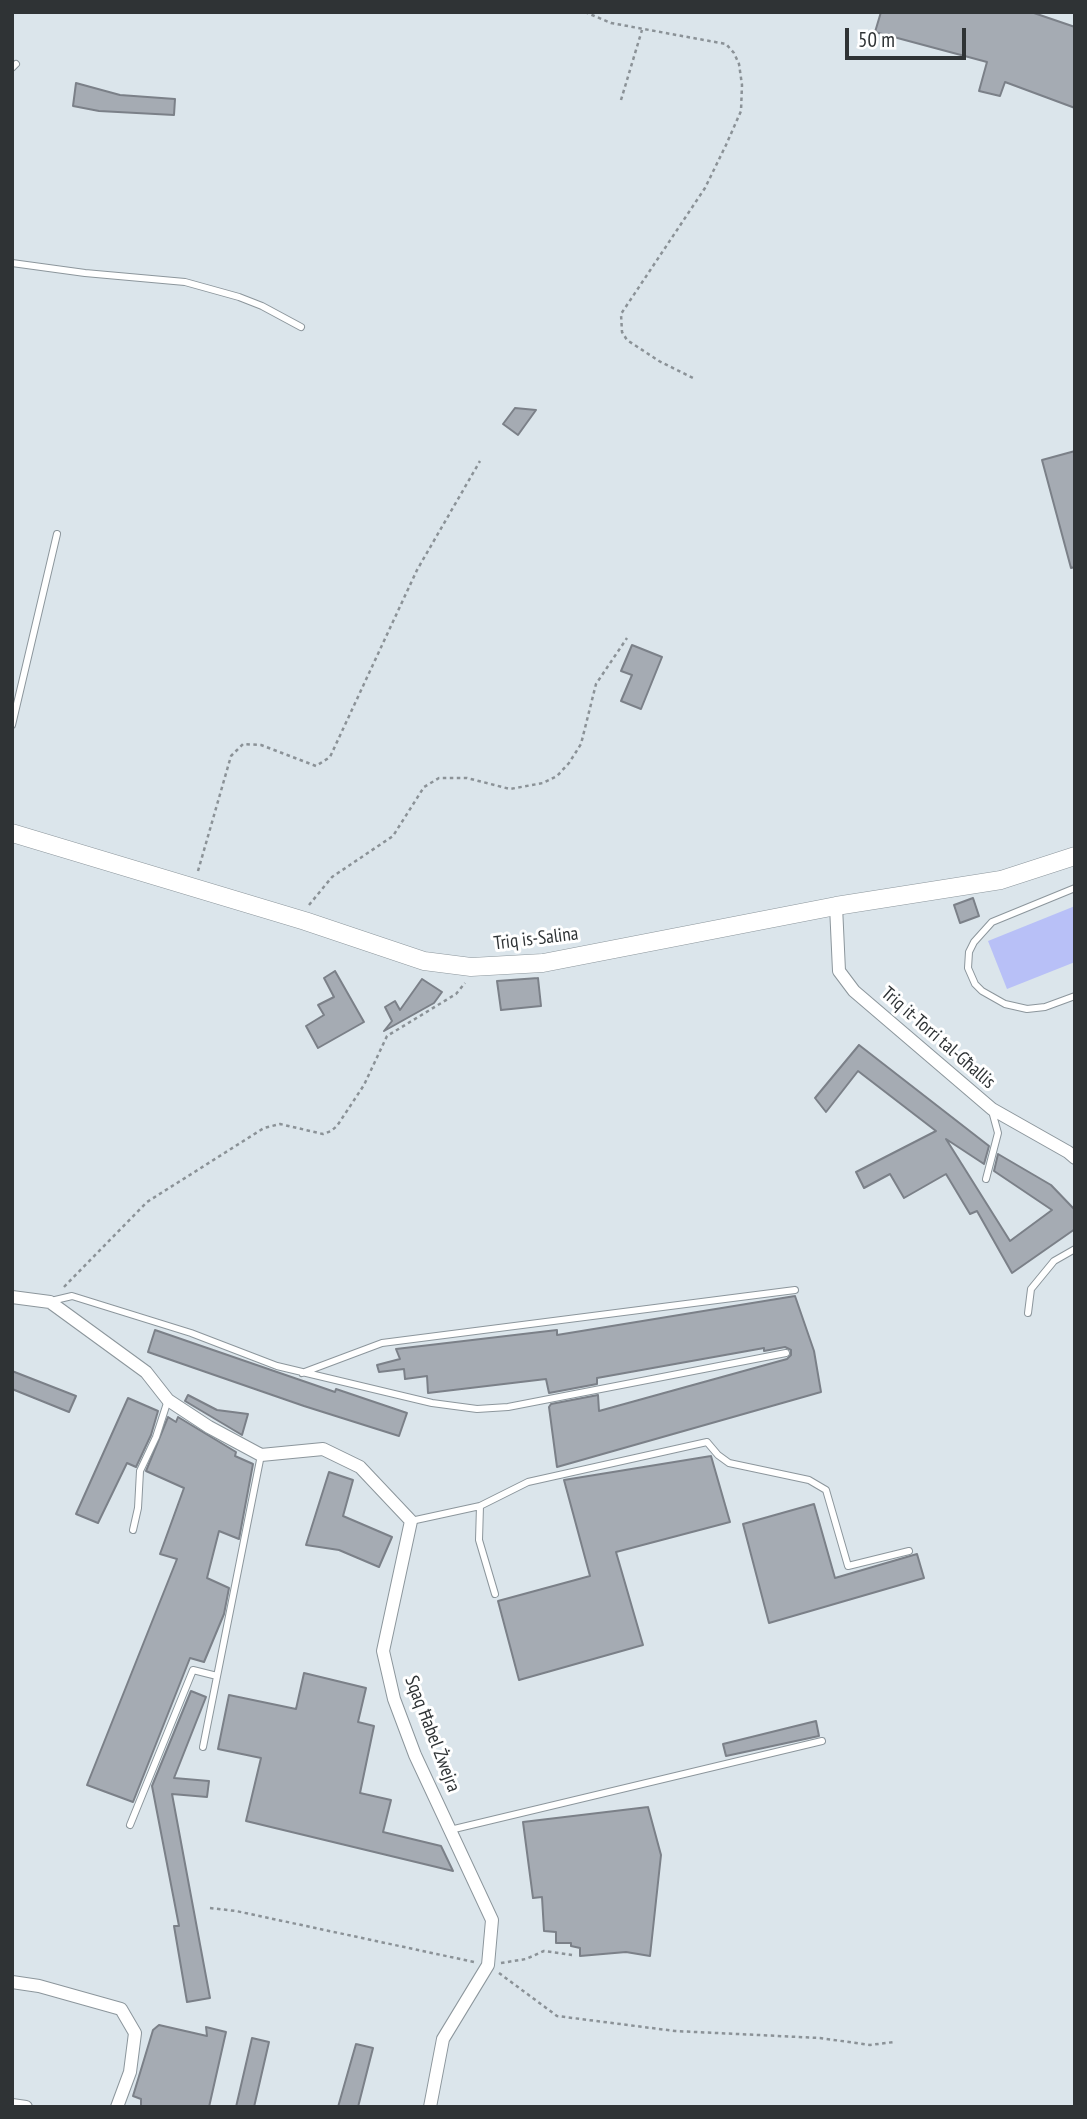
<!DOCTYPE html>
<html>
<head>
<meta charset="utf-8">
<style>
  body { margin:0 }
  #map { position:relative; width:1087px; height:2119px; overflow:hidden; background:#dbe5eb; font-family:"PT Sans Narrow",sans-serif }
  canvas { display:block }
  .frame { position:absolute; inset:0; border:14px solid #2f3335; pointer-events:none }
  .scale { position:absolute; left:845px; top:28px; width:121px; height:32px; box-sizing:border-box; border:4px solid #2f3335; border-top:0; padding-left:9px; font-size:21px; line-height:24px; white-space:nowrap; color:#2f3335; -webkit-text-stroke:5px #fff; paint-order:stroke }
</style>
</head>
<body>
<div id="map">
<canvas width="1087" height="2119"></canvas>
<div class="frame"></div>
<div class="scale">50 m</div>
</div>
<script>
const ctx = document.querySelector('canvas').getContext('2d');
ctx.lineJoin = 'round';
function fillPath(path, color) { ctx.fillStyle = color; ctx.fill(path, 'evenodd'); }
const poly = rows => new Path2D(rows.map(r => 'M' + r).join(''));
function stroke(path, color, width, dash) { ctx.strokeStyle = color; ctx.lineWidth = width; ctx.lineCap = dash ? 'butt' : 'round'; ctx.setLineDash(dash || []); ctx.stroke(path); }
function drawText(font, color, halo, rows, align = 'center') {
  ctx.font = font + ' "PT Sans Narrow",sans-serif'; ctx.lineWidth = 6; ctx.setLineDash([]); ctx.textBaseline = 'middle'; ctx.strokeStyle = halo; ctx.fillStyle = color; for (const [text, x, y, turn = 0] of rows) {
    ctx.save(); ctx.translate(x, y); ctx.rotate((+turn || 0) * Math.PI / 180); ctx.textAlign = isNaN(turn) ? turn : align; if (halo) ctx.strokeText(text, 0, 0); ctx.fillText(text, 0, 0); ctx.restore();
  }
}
const green = poly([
  [1075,906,1075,962,1007,989,988,941]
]);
const building = poly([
  [881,12,1031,12,1075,27,1075,108,1005,82,1000,96,979,91,987,62,875,32,881,12],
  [76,83,120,95,175,99,174,115,99,111,73,106,76,83],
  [515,408,536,410,518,435,503,424,515,408],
  [1075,451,1075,567,1071,568,1042,460,1075,451],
  [632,645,662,657,641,709,621,701,632,675,621,671,632,645],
  [973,898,979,916,960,923,954,905,973,898],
  [335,971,364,1022,318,1048,306,1026,324,1015,318,1005,334,997,324,978,335,971],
  [538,978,541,1006,501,1010,497,981,538,978],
  [422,979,442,992,434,1003,384,1031,392,1021,385,1007,395,1001,400,1010,422,979],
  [859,1045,989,1146,984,1164,946,1139,1010,1241,1052,1210,994,1171,998,1154,1051,1185,1075,1210,1075,1229,1012,1273,977,1211,970,1214,946,1174,904,1198,890,1174,864,1188,856,1172,936,1131,858,1071,826,1112,815,1098,859,1045],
  [795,1296,814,1351,821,1392,557,1467,549,1407,551,1404,598,1395,599,1411,787,1359,791,1355,791,1350,785,1347,764,1351,764,1348,597,1378,597,1384,549,1393,546,1379,428,1393,427,1376,405,1379,404,1369,379,1372,377,1365,400,1359,396,1349,557,1330,557,1335,795,1296],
  [155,1330,335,1392,336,1389,407,1413,399,1436,304,1406,148,1352,155,1330],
  [12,1371,76,1396,69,1412,12,1389,12,1371],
  [188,1395,217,1410,248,1414,242,1435,185,1401,188,1395],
  [128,1398,158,1411,151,1435,136,1467,127,1463,98,1523,76,1514,128,1398],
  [168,1417,176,1422,178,1417,236,1452,235,1456,253,1464,239,1539,219,1531,207,1578,229,1588,224,1614,204,1662,190,1658,133,1802,87,1785,177,1559,160,1554,184,1488,146,1471,168,1417],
  [711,1456,730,1522,616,1552,643,1645,519,1680,498,1601,590,1576,564,1480,711,1456],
  [329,1472,353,1480,343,1516,392,1537,379,1567,339,1550,306,1545,329,1472],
  [814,1504,835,1578,917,1554,924,1578,769,1623,743,1524,814,1504],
  [304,1673,366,1688,358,1722,374,1726,360,1793,391,1800,383,1832,441,1846,453,1871,246,1821,261,1758,218,1749,229,1695,296,1709,304,1673],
  [191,1691,206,1697,174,1778,209,1781,207,1797,172,1794,210,1998,187,2002,174,1926,179,1926,152,1786,191,1691],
  [816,1721,819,1736,726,1756,723,1744,816,1721],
  [648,1807,661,1855,650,1956,626,1952,580,1956,580,1948,571,1946,571,1943,556,1943,556,1932,544,1931,542,1897,533,1898,523,1822,648,1807],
  [159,2025,207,2036,206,2027,226,2032,209,2107,141,2107,141,2099,133,2096,153,2030,159,2025],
  [252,2038,269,2042,254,2107,236,2107,252,2038],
  [356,2044,373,2048,358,2107,338,2107,356,2044]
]);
const path = poly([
  [585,12,611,23,726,44,734,53,739,64,742,85,741,111,726,145,705,188,621,314,622,332,627,340,659,361,693,378],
  [621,100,642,30],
  [198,871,231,756,243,744,261,745,316,766,330,757,417,570,480,461],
  [309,905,332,877,393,836,424,787,439,778,467,778,510,789,543,783,557,776,569,763,581,744,596,684,627,638],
  [64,1287,147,1202,264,1128,280,1124,323,1134,331,1131,337,1126,364,1085,387,1036,456,994,465,983],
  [210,1908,236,1911,474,1962],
  [501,1963,526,1959,544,1951,572,1955],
  [499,1973,557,2016,675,2031,820,2038,870,2045,894,2042]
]);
const lane = poly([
  [12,68,16,64],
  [12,263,85,273,185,282,239,297,262,306,301,327],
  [12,725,57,534],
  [1075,888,992,922,974,942,969,952,968,968,975,984,982,991,1005,1004,1027,1009,1045,1007,1075,996],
  [986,1179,998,1133,992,1111],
  [51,1301,72,1296,191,1333,277,1366,432,1403,477,1409,508,1407,786,1353],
  [1028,1313,1031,1289,1054,1261,1075,1249],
  [302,1373,382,1343,795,1290],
  [480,1506,479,1540,495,1594],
  [411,1521,480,1506,528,1482,707,1442,718,1455,729,1463,809,1480,826,1490,848,1566,909,1551],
  [133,1530,138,1508,140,1471,156,1437,168,1400],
  [203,1747,261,1455],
  [130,1825,193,1670,217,1676],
  [450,1830,822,1741]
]);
const street = poly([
  [836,906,839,971,854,991,992,1109,1068,1152,1075,1158],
  [12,1297,50,1302,146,1372,168,1400,209,1427,261,1455,323,1449,360,1467,411,1521,383,1651,394,1699,415,1755,492,1920,488,1965,443,2039,430,2107],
  [12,1982,39,1986,121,2009,135,2033,130,2072,117,2107],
  [12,2105,26,2107]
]);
const secondary = poly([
  [12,833,305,921,424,961,471,967,543,963,836,906,1001,880,1075,856]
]);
const streetNames = [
  ["Triq is-Salina",536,939,-7],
  ["Triq it-Torri tal-Għallis",938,1038,41],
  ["Sqaq Ħabel Żwejra",432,1734,69]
];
fillPath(green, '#b8c0f7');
fillPath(building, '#a5abb3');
stroke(building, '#7b8088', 2);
stroke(lane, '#8c969c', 8);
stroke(street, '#8c969c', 14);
stroke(secondary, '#8c969c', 19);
stroke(path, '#8b9297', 2.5, [3.5, 3.5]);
stroke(lane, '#fff', 6);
stroke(street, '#fff', 12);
stroke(secondary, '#fff', 18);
drawText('19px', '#2f3335', '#fff', streetNames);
</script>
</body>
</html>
